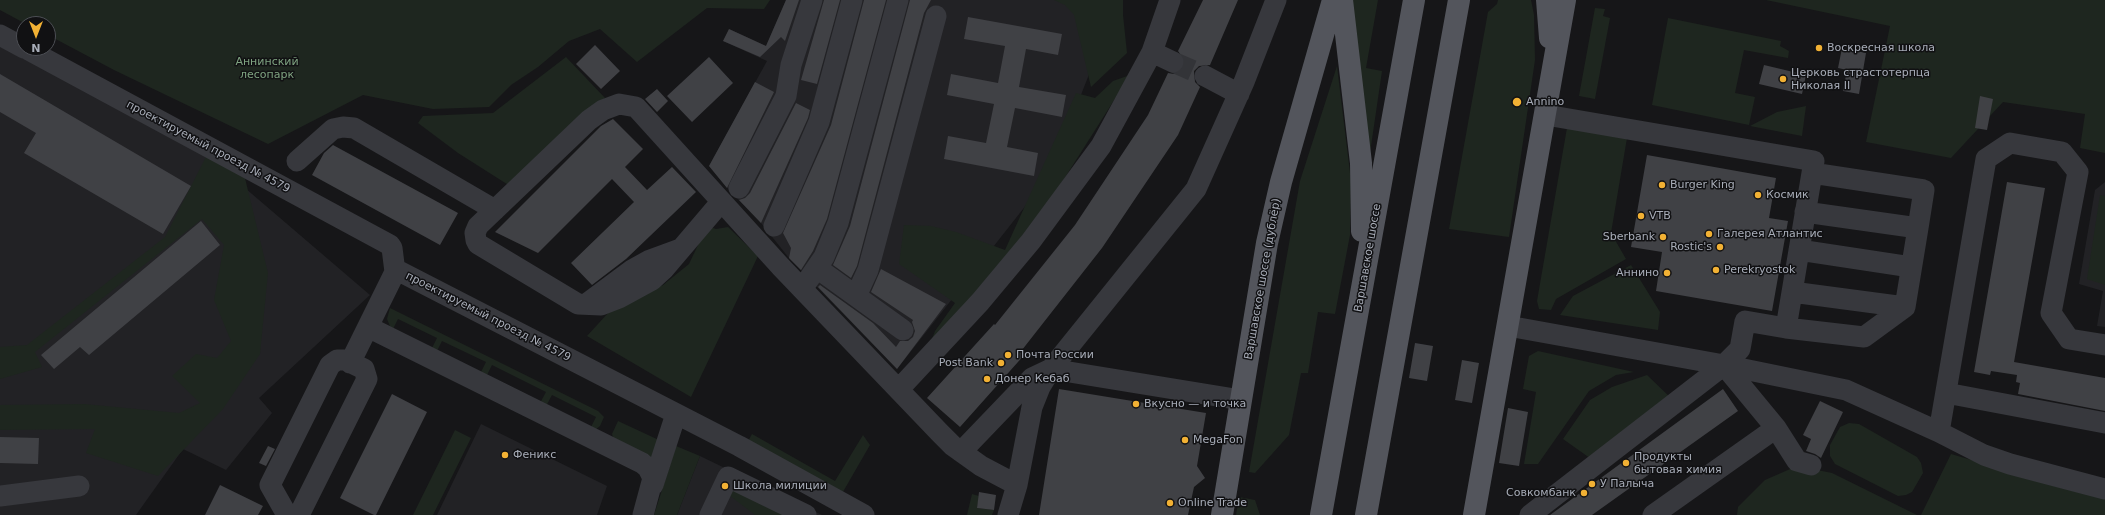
<!DOCTYPE html>
<html>
<head>
<meta charset="utf-8">
<style>
  body { margin:0 }
  #map { position:relative; width:2105px; height:515px; overflow:hidden; background:#161618; font-family:"DejaVu Sans",sans-serif }
  canvas { display:block }
  .north { position:absolute; left:16px; top:16px; width:40px; height:40px; box-sizing:border-box; background:#111113; border:1px solid #4d4f55; border-radius:50%; rotate:180deg; font-size:11px; font-weight:700; line-height:16px; text-align:center; color:#a8adb8 }
  .north::after { content:''; display:block; margin:auto; width:14px; height:18px; background:#f2b134; clip-path:polygon(50% 0,100% 100%,50% 72%,0 100%) }
</style>
</head>
<body>
<div id="map">
<canvas width="2105" height="515"></canvas>
<div class="north">N</div>
</div>
<script>
const ctx = document.querySelector('canvas').getContext('2d');
ctx.lineJoin = 'round';
function fillPath(path, color) { ctx.fillStyle = color; ctx.fill(path, 'evenodd'); }
const poly = rows => new Path2D(rows.map(r => 'M' + r).join(''));
function stroke(path, color, width, dash) { ctx.strokeStyle = color; ctx.lineWidth = width; ctx.lineCap = dash ? 'butt' : 'round'; ctx.setLineDash(dash || []); ctx.stroke(path); }
function drawText(font, color, halo, rows, align = 'center') {
  ctx.font = font + ' "DejaVu Sans",sans-serif'; ctx.lineWidth = 3; ctx.setLineDash([]); ctx.textBaseline = 'middle'; ctx.strokeStyle = halo; ctx.fillStyle = color; for (const [text, x, y, turn = 0] of rows) {
    ctx.save(); ctx.translate(x, y); ctx.rotate((+turn || 0) * Math.PI / 180); ctx.textAlign = isNaN(turn) ? turn : align; if (halo) ctx.strokeText(text, 0, 0); ctx.fillText(text, 0, 0); ctx.restore();
  }
}
const built = poly([
  [786,0,1111,0,1088,77,1049,176,897,369,789,258,761,223,729,190,709,166,767,61,723,41,729,29,766,46],
  [0,44,210,158,370,295,259,398,272,413,226,470,183,449,136,515,0,515],
  [2105,182,2105,327,2097,326,2103,291,2079,284,2095,190],
  [481,424,607,486,597,515,437,515],
  [700,456,822,515,677,515]
]);
const green = poly([
  [0,0,770,0,764,9,707,8,637,62,600,29,569,41,538,67,511,85,489,107,433,109,363,95,268,144,114,70,48,35,48,24,26,24,0,10],
  [1054,0,1123,0,1123,15,1127,53,1091,87,1074,15,1065,5],
  [1350,0,1378,0,1366,68,1382,71,1370,153],
  [1498,0,1531,0,1534,15,1535,60,1509,237,1449,229,1488,12,1497,4],
  [1766,0,2105,0,2105,153,2080,148,2085,114,2003,102,1951,158,1866,142,1890,26],
  [1595,8,1605,9,1603,16,1610,18,1595,99,1579,96],
  [1668,18,1781,41,1780,46,1789,51,1788,58,1744,50,1735,93,1755,97,1749,125,1652,105],
  [566,57,605,98,510,186,458,153,418,123,423,116,493,113],
  [1337,66,1351,181,1350,235,1335,314,1318,312,1308,373,1301,373,1289,435,1255,473,1249,472,1300,181],
  [1130,75,1052,198,979,292,932,339,935,331,955,303,899,264,904,225,931,226,956,232,1005,250,1076,93,1095,98,1113,81],
  [1806,106,1802,136,1750,126,1777,112],
  [1568,122,1628,132,1611,233,1626,259,1556,299,1551,310,1539,309,1537,301],
  [208,153,244,174,268,273,260,354,223,409,158,476,86,453,95,429,0,430,0,405,84,404,179,413,200,403,172,376,196,354,217,358,231,341,214,300,224,245,202,219,35,352,42,367,0,379,0,347,27,345,165,237],
  [2100,195,2105,196,2105,285,2087,279],
  [707,226,716,229,728,227,758,256,691,397,587,336,609,312,663,285,689,264],
  [1631,265,1660,312,1658,330,1560,315,1573,296],
  [390,308,598,411,604,417,600,426,595,430,589,431,596,417,552,395,545,408,539,405,546,392,492,365,486,377,480,374,486,362,442,341,436,353,431,350,437,338,398,319,392,331,387,319],
  [1538,351,1634,372,1616,375,1589,391,1538,464,1524,464,1536,392,1523,389,1529,356],
  [1647,375,1673,400,1594,461,1563,439,1590,400,1612,387],
  [618,421,661,441,654,462,614,440,612,434],
  [1849,423,1859,424,1917,457,1921,463,1923,473,1912,492,1906,495,1898,496,1835,464,1830,456,1830,445,1840,427],
  [455,430,471,438,433,515,413,515],
  [752,434,835,481,863,435,870,445,840,497,746,445],
  [676,446,700,456,677,515,654,515],
  [1951,454,2105,499,2105,515,1921,515],
  [1797,466,1832,473,1917,515,1737,515,1738,507,1765,480],
  [733,486,787,515,755,515,729,495],
  [972,494,979,496,977,508,994,510,992,515,967,515],
  [1239,497,1255,500,1260,515,1236,515]
]);
const building = poly([
  [786,0,799,0,785,41,781,37,760,57,723,41,729,29,766,46],
  [824,0,840,0,817,84,801,80],
  [864,0,886,0,827,219,813,251,801,270,789,258,791,248,783,233,831,125],
  [910,0,931,0,924,13,857,266,851,278,833,265,850,226],
  [1203,0,1238,0,1210,65,1199,66,1194,71,1195,82,1200,87,1178,135,1102,248,1022,350,1026,353,960,427,927,398,994,324,995,325,1075,225,1148,115,1168,73,1174,74,1184,67,1185,61,1178,51],
  [968,17,1062,34,1058,55,1026,49,1019,87,1066,95,1062,117,1015,108,1007,147,1038,153,1034,176,944,159,948,136,986,143,994,104,947,95,951,74,998,83,1005,46,964,39],
  [595,45,620,71,601,89,576,64],
  [1842,48,1866,53,1859,94,1843,91,1847,70,1838,68],
  [709,57,733,83,692,122,667,96],
  [1764,65,1806,75,1802,94,1759,84],
  [0,74,191,186,163,234,24,153,36,133,0,112],
  [755,82,774,92,727,188,709,166],
  [657,89,668,101,657,112,645,99],
  [1980,96,1993,99,1987,130,1975,128],
  [796,103,810,110,808,118,761,223,739,200,745,198,750,193],
  [613,119,643,149,625,167,647,190,672,167,696,192,626,259,592,285,571,263,634,202,612,179,538,253,495,232,601,126],
  [333,145,458,213,440,245,312,175,324,153],
  [1647,155,1776,178,1769,218,1788,221,1772,311,1656,291,1662,252,1631,247],
  [2007,182,2045,188,2014,362,2105,378,2105,411,2018,394,2020,383,2016,382,2017,375,1991,371,1990,375,1974,372],
  [201,221,220,245,89,355,80,347,54,369,41,355],
  [881,269,946,304,897,369,818,287,820,285,873,323,896,347,900,341,908,341,913,337,915,331,912,322,913,320,871,292],
  [1415,343,1433,346,1427,381,1409,378],
  [1462,360,1479,363,1472,403,1455,400],
  [1059,389,1206,413,1197,466,1205,478,1194,487,1188,515,1039,515],
  [1723,389,1738,411,1592,515,1550,515],
  [392,394,427,412,376,515,374,515,340,498],
  [1820,401,1843,412,1821,458,1815,454,1806,451,1811,439,1803,435],
  [1508,408,1528,412,1519,466,1499,463],
  [0,437,39,438,38,464,0,463],
  [268,446,275,449,266,466,259,463],
  [220,485,263,506,258,515,205,515],
  [979,492,996,495,994,510,977,508]
]);
const minorTunnel = poly([
  [1173,62,1205,76]
]);
const minor = poly([
  [0,35,24,48],
  [25,48,390,245,392,248,395,272,350,363],
  [1152,52,1173,62],
  [1205,76,1239,94],
  [297,161,333,129,343,127,354,128,495,210],
  [739,188,786,96,791,65,812,0],
  [721,202,664,269,652,280,619,298,601,305,578,304,478,244,476,240,475,233,478,226,589,120,603,110,619,104,636,107,781,267,940,433,953,446,981,466,1017,485,1008,515],
  [1805,212,1918,228],
  [774,226,819,122,852,0],
  [1799,250,1911,267],
  [817,268,903,330],
  [395,269,739,446,864,515],
  [802,289,824,257,838,223,898,0],
  [1792,292,1905,307],
  [856,296,868,270,936,16],
  [589,302,632,270,650,260,680,249],
  [1508,326,1724,365,1846,390,1939,432,1984,455,2010,464,2105,489],
  [368,327,642,463,648,468,653,478,643,515],
  [1786,328,1864,337,1905,307,1918,228,1924,190,1812,173],
  [1724,365,1776,428,1797,461,1811,465],
  [899,389,980,302,1031,241,1101,146,1152,52,1170,0],
  [1946,393,2105,423],
  [1939,432,1986,159,2010,143,2062,152,2078,172,2051,313,2069,339,2105,345],
  [961,452,1032,378,1051,369,1241,400],
  [653,485,676,414],
  [1017,485,1032,407,1040,387,1051,369,1196,189,1244,82,1276,0],
  [0,496,79,486],
  [287,515,270,485,330,365,337,360,345,360,364,369,367,379,299,515],
  [710,515,728,477,806,515],
  [1530,515,1724,365,1740,349,1745,321,1786,328,1814,161,1546,115],
  [1653,515,1776,428]
]);
const major = poly([
  [1342,0,1361,163,1362,231],
  [1547,0,1550,38],
  [1222,515,1267,243,1281,182,1333,0],
  [1321,515,1414,0],
  [1366,515,1459,0],
  [1474,515,1565,0]
]);
const markers = [
  [1819,48,4,"#f2b134"],
  [1783,79,4,"#f2b134"],
  [1517,102,5,"#f2b134"],
  [1662,185,4,"#f2b134"],
  [1758,195,4,"#f2b134"],
  [1641,216,4,"#f2b134"],
  [1709,234,4,"#f2b134"],
  [1663,237,4,"#f2b134"],
  [1720,247,4,"#f2b134"],
  [1716,270,4,"#f2b134"],
  [1667,273,4,"#f2b134"],
  [1008,355,4,"#f2b134"],
  [1001,363,4,"#f2b134"],
  [987,379,4,"#f2b134"],
  [1136,404,4,"#f2b134"],
  [1185,440,4,"#f2b134"],
  [505,455,4,"#f2b134"],
  [1626,463,4,"#f2b134"],
  [1592,484,4,"#f2b134"],
  [725,486,4,"#f2b134"],
  [1584,493,4,"#f2b134"],
  [1170,503,4,"#f2b134"]
];
const poiNames = [
  ["Воскресная школа",1827,48],
  ["Церковь страстотерпца",1791,73],
  ["Николая II",1791,86],
  ["Annino",1526,102],
  ["Burger King",1670,185],
  ["Космик",1766,195],
  ["VTB",1649,216],
  ["Галерея Атлантис",1717,234],
  ["Sberbank",1655,237,"right"],
  ["Rostic's",1712,247,"right"],
  ["Perekryostok",1724,270],
  ["Аннино",1659,273,"right"],
  ["Почта России",1016,355],
  ["Post Bank",993,363,"right"],
  ["Донер Кебаб",995,379],
  ["Вкусно — и точка",1144,404],
  ["MegaFon",1193,440],
  ["Феникс",513,455],
  ["Продукты",1634,457],
  ["бытовая химия",1634,470],
  ["У Палыча",1600,484],
  ["Школа милиции",733,486],
  ["Совкомбанк",1576,493,"right"],
  ["Online Trade",1178,503]
];
const parkNames = [
  ["Аннинский",267,62],
  ["лесопарк",267,75]
];
const streetNames = [
  ["проектируемый проезд № 4579",208,147,28],
  ["Варшавское шоссе",1368,258,-80],
  ["Варшавское шоссе (дублёр)",1263,279,-80],
  ["проектируемый проезд № 4579",488,317,27]
];
fillPath(built, '#222225');
fillPath(green, '#1e261f');
fillPath(building, '#404145');
stroke(minorTunnel, '#333438', 21, [21, 10]);
stroke(minor, '#37383d', 21);
stroke(major, '#53555c', 22);
for (const [x, y, r, color] of markers) { const dot = new Path2D(); dot.arc(x, y, r, 0, 2 * Math.PI); ctx.fillStyle = color; ctx.fill(dot); stroke(dot, '#111113', 1.5); }
drawText('11px', '#a8adb8', '#111113', poiNames, 'left');
drawText('11px', '#7fa381', '#111113', parkNames);
drawText('11px', '#a8adb8', '#111113', streetNames);
</script>
</body>
</html>
